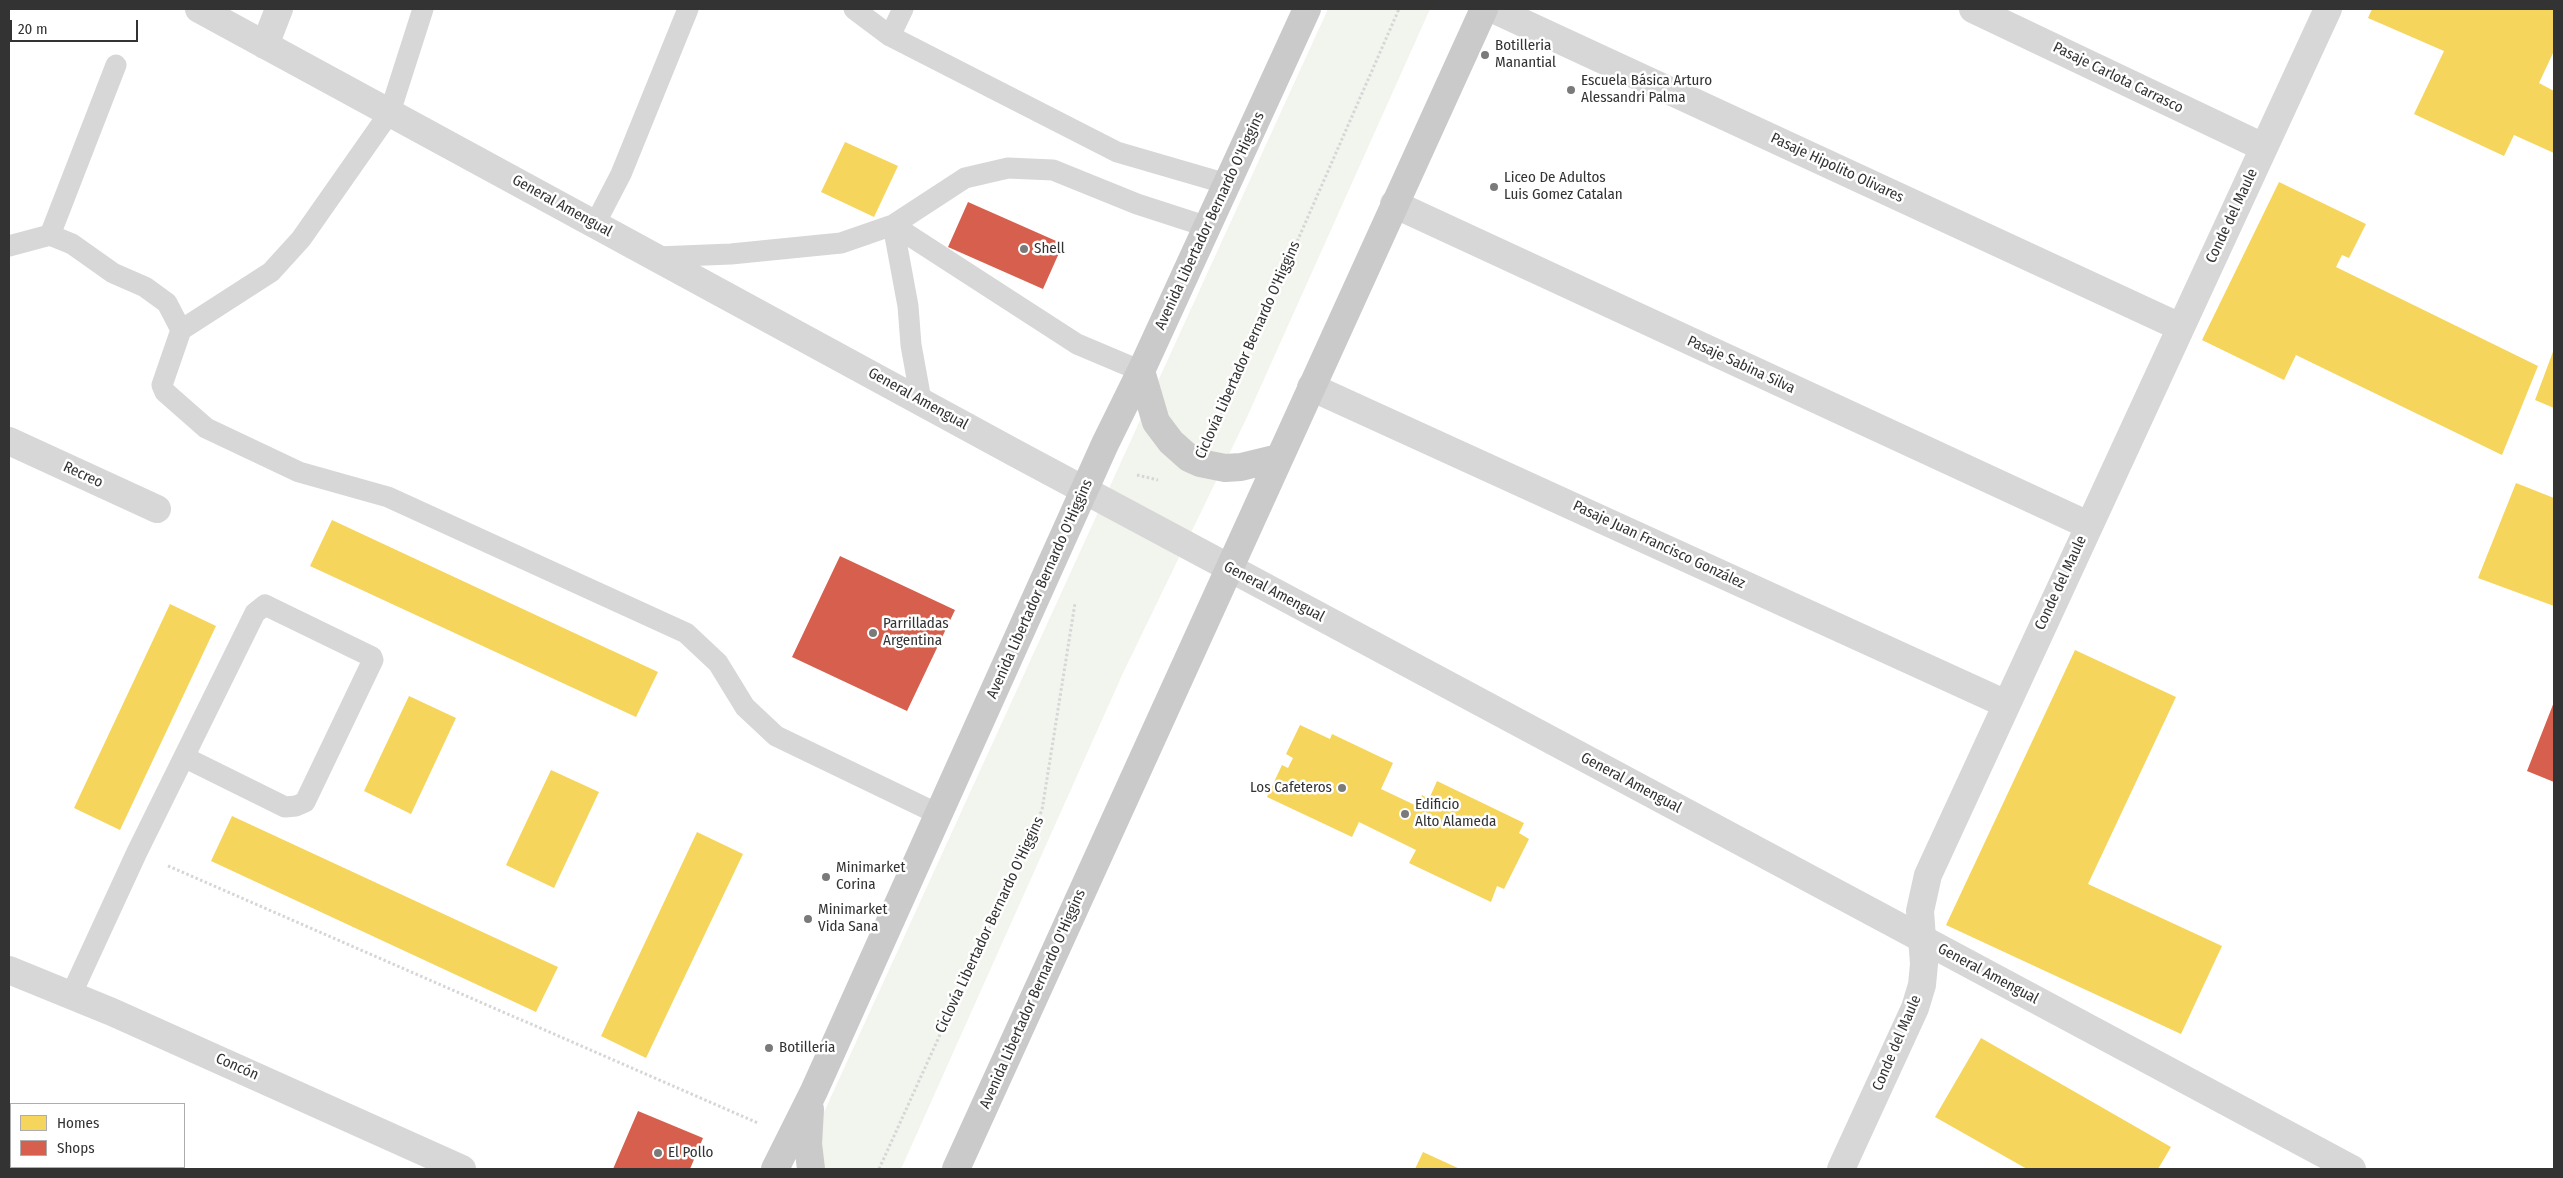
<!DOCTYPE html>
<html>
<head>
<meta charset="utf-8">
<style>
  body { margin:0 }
  #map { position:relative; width:2563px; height:1178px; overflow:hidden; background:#fff; font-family:"Fira Sans Condensed",sans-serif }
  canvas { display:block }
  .frame { position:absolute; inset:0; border:10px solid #333; pointer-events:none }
  .legend { position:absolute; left:10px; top:1103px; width:175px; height:65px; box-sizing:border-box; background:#fff; border:1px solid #adadad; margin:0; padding:6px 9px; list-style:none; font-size:15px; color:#333 }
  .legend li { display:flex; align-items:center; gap:10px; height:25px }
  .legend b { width:25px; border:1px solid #adadad }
  .scale { position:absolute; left:10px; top:20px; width:128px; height:22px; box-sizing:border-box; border:2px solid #333; border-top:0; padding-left:6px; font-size:15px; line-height:18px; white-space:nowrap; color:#333; -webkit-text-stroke:4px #fff; paint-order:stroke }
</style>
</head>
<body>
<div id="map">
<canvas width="2563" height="1178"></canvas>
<div class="frame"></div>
<ul class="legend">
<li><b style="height:14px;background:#f6d55c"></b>Homes</li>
<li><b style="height:14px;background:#d6604d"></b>Shops</li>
</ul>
<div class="scale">20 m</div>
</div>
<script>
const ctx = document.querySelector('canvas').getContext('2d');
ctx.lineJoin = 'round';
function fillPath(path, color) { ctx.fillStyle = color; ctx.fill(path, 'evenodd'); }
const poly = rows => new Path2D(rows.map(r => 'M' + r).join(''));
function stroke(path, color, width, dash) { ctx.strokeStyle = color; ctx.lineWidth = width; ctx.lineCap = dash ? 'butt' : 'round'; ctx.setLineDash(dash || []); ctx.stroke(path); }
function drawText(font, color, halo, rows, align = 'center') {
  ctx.font = font + ' "Fira Sans Condensed",sans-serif'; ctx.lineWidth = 5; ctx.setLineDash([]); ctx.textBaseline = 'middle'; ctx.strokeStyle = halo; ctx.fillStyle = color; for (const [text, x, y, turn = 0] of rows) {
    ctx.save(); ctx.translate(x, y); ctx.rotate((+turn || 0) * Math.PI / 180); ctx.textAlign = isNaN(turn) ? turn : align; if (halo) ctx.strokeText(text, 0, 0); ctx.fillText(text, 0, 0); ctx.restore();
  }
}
const green = poly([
  [1328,9,1430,9,1247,417,1123,673,901,1169,798,1169]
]);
const homes = poly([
  [2372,9,2554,9,2554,51,2539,83,2554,91,2554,153,2514,135,2504,156,2414,114,2444,51,2368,18],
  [845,142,898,166,874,217,821,192],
  [2279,182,2366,224,2349,258,2342,255,2336,267,2538,366,2502,455,2296,355,2284,380,2202,340],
  [2554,349,2554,408,2535,400],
  [2516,483,2554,498,2554,606,2478,578],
  [332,520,658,672,636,717,310,566],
  [170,604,216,626,120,830,74,808],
  [2075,650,2176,697,2088,884,2222,946,2181,1034,1946,925],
  [409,696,456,718,411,814,364,791],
  [1300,725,1330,739,1332,734,1393,763,1381,789,1417,806,1422,795,1429,799,1437,781,1524,823,1519,833,1529,839,1504,889,1497,886,1491,902,1409,863,1416,850,1359,822,1352,837,1267,797,1282,765,1288,768,1293,758,1286,754],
  [551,770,599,792,554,888,506,865],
  [232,816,558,967,536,1012,211,861],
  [697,832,743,854,646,1058,601,1036],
  [1981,1038,2171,1147,2158,1169,2027,1169,1935,1117],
  [1423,1152,1460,1169,1415,1169]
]);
const shops = poly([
  [968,202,1063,244,1043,289,948,247],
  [840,556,955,610,907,711,792,657],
  [2554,702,2554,782,2527,771],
  [638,1111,703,1138,690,1169,613,1169]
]);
const path = poly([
  [1215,429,1399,9],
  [1137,475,1158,480],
  [168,866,758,1123],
  [879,1169,1042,810,1075,603]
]);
const service = poly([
  [423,9,390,112,301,239,271,272,181,330,162,385,165,392,206,428,299,472,388,497,686,633,718,663,745,707,776,736,938,814],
  [854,9,890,36,1117,152,1227,184],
  [890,36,903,9],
  [595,224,621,174,688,9],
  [893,225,1077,344,1141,371],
  [893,225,908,306,911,345,921,400],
  [50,235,116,65],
  [9,246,50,235,72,244,113,273,145,287,167,303,181,330],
  [657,257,731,254,841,243,893,225,965,178,1008,168,1053,170,1137,204,1208,227],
  [71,995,137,852,255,613,265,605,372,657,373,660,305,802,296,806,285,807,186,758]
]);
const minor = poly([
  [1493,9,2180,327],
  [1973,9,2263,147],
  [265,45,279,9],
  [1394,204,2088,525],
  [1311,387,2006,704],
  [9,441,157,509],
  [1841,1169,1915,1008,1922,985,1924,964,1920,911,1928,875,2328,9]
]);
const tertiary = poly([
  [199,9,1015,453,2352,1169],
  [9,970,112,1012,462,1169]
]);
const primary = poly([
  [1141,371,1156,422,1171,442,1189,458,1200,463,1225,468,1241,467,1278,458],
  [810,1109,808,1144,811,1169],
  [775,1169,814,1091,1105,444,1141,371,1307,9],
  [956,1169,1484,9]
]);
const markers = [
  [1485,55,5,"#7a7a7a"],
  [1571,90,5,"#7a7a7a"],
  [1494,187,5,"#7a7a7a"],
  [1024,249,5,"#7a7a7a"],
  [873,633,5,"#7a7a7a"],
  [1342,788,5,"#7a7a7a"],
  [1405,814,5,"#7a7a7a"],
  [826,877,5,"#7a7a7a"],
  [808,919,5,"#7a7a7a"],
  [769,1048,5,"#7a7a7a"],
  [658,1153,5,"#7a7a7a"]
];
const poiNames = [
  ["Botilleria",1495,46],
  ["Manantial",1495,63],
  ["Escuela Básica Arturo",1581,81],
  ["Alessandri Palma",1581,98],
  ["Liceo De Adultos",1504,178],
  ["Luis Gomez Catalan",1504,195],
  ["Shell",1034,249],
  ["Parrilladas",883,624],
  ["Argentina",883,641],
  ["Los Cafeteros",1332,788,"right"],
  ["Edificio",1415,805],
  ["Alto Alameda",1415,822],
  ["Minimarket",836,868],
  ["Corina",836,885],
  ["Minimarket",818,910],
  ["Vida Sana",818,927],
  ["Botilleria",779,1048],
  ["El Pollo",668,1153]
];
const streetNames = [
  ["Pasaje Carlota Carrasco",2118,78,26],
  ["Pasaje Hipolito Olivares",1837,168,25],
  ["General Amengual",562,206,29],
  ["Conde del Maule",2232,216,-65],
  ["Avenida Libertador Bernardo O'Higgins",1210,221,-65],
  ["Ciclovía Libertador Bernardo O'Higgins",1248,350,-66],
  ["Pasaje Sabina Silva",1741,365,25],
  ["General Amengual",918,399,29],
  ["Recreo",83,475,25],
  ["Pasaje Juan Francisco González",1659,545,25],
  ["Conde del Maule",2061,583,-65],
  ["Avenida Libertador Bernardo O'Higgins",1040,589,-66],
  ["General Amengual",1274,592,28],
  ["General Amengual",1631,783,28],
  ["Ciclovía Libertador Bernardo O'Higgins",990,925,-65],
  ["General Amengual",1988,974,28],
  ["Avenida Libertador Bernardo O'Higgins",1033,999,-66],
  ["Conde del Maule",1897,1043,-67],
  ["Concón",237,1067,24]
];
fillPath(green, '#f1f5ed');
fillPath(homes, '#f6d55c');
fillPath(shops, '#d6604d');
stroke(path, '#d6d6d6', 3, [2.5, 2.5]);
stroke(service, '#d7d7d7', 21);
stroke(minor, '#d7d7d7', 28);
stroke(tertiary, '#d7d7d7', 28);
stroke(primary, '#cacaca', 28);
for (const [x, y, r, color] of markers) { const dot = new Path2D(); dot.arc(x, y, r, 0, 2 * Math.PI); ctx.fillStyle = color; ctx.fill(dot); stroke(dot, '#fff', 2); }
drawText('15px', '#333', '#fff', poiNames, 'left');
drawText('15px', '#333', '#fff', streetNames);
</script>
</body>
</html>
